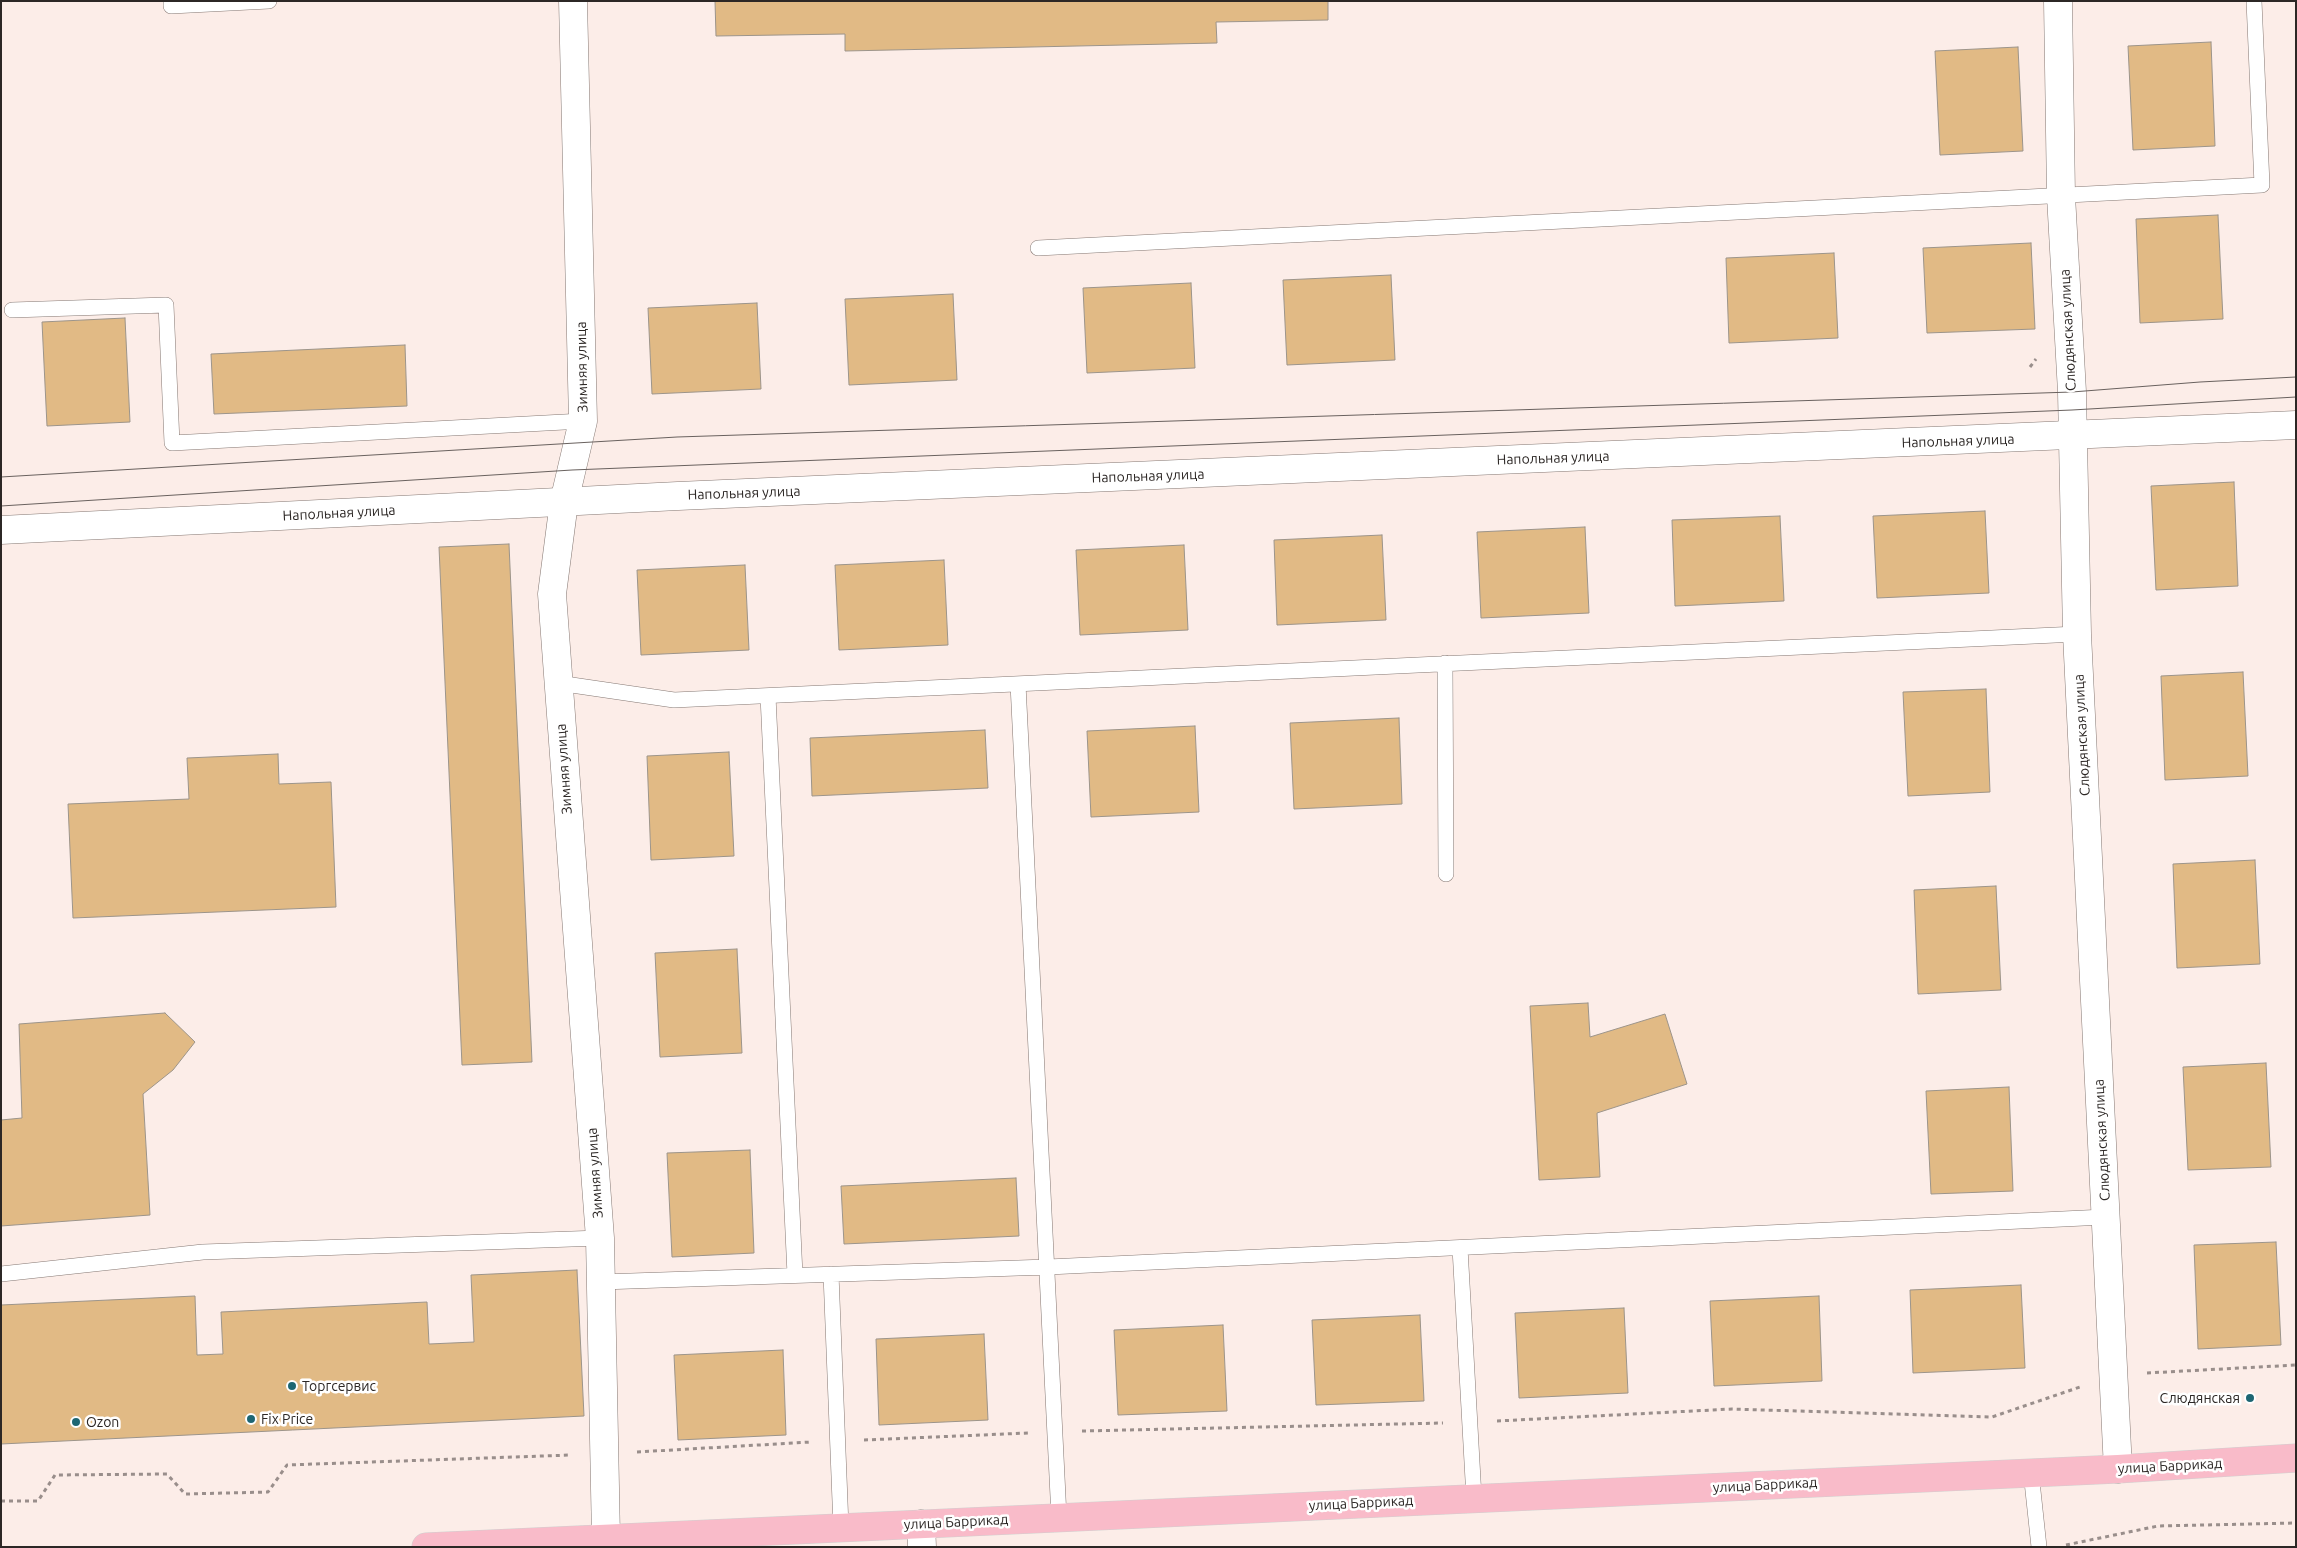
<!DOCTYPE html>
<html>
<head>
<meta charset="utf-8">
<style>
  body { margin:0 }
  #map { position:relative; width:2297px; height:1548px; overflow:hidden; background:#fcede8; font-family:Ubuntu,sans-serif }
  canvas { display:block }
  .frame { position:absolute; inset:0; border:2px solid #2c2725; pointer-events:none }
</style>
</head>
<body>
<div id="map">
<canvas width="2297" height="1548"></canvas>
<div class="frame"></div>
</div>
<script>
const ctx = document.querySelector('canvas').getContext('2d');
ctx.lineJoin = 'round';
function fillPath(path, color) { ctx.fillStyle = color; ctx.fill(path, 'evenodd'); }
const poly = rows => new Path2D(rows.map(r => 'M' + r).join(''));
function stroke(path, color, width, dash) { ctx.strokeStyle = color; ctx.lineWidth = width; ctx.lineCap = dash ? 'butt' : 'round'; ctx.setLineDash(dash || []); ctx.stroke(path); }
function drawText(font, color, halo, rows, align = 'center') {
  ctx.font = font + ' Ubuntu,sans-serif'; ctx.lineWidth = 5; ctx.setLineDash([]); ctx.textBaseline = 'middle'; ctx.strokeStyle = halo; ctx.fillStyle = color; for (const [text, x, y, turn = 0] of rows) {
    ctx.save(); ctx.translate(x, y); ctx.rotate((+turn || 0) * Math.PI / 180); ctx.textAlign = isNaN(turn) ? turn : align; if (halo) ctx.strokeText(text, 0, 0); ctx.fillText(text, 0, 0); ctx.restore();
  }
}
const building = poly([
  [715,1,1328,1,1328,20,1216,22,1217,43,845,51,845,34,716,36,715,1],
  [2211,42,2215,146,2133,150,2128,46,2211,42],
  [2018,47,2023,151,1940,155,1935,51,2018,47],
  [2218,215,2223,319,2140,323,2136,219,2218,215],
  [2031,243,2035,329,1927,333,1923,248,2031,243],
  [1834,253,1838,338,1729,343,1726,258,1834,253],
  [1391,275,1395,360,1287,365,1283,280,1391,275],
  [1191,283,1195,368,1087,373,1083,288,1191,283],
  [953,294,957,380,849,385,845,299,953,294],
  [757,303,761,389,652,394,648,308,757,303],
  [125,318,130,422,47,426,42,322,125,318],
  [405,345,407,406,214,414,211,354,405,345],
  [2234,482,2238,586,2156,590,2151,486,2234,482],
  [1985,511,1989,593,1877,598,1873,516,1985,511],
  [1780,516,1784,601,1675,606,1672,520,1780,516],
  [1585,527,1589,613,1481,618,1477,532,1585,527],
  [1382,535,1386,620,1277,625,1274,540,1382,535],
  [509,544,532,1062,462,1065,439,547,509,544],
  [1184,545,1188,630,1080,635,1076,550,1184,545],
  [944,560,948,645,839,650,835,565,944,560],
  [745,565,749,650,641,655,637,570,745,565],
  [2243,672,2248,776,2165,780,2161,676,2243,672],
  [1986,689,1990,792,1908,796,1903,692,1986,689],
  [1399,718,1402,804,1294,809,1290,723,1399,718],
  [1195,726,1199,812,1091,817,1087,731,1195,726],
  [985,730,988,788,812,796,810,738,985,730],
  [729,752,734,856,651,860,647,756,729,752],
  [278,754,279,784,331,782,336,907,73,918,68,804,189,799,187,758,278,754],
  [2255,860,2260,964,2177,968,2173,864,2255,860],
  [1996,886,2001,990,1918,994,1914,890,1996,886],
  [737,949,742,1053,660,1057,655,953,737,949],
  [1588,1003,1590,1037,1665,1014,1687,1084,1597,1113,1600,1177,1539,1180,1530,1006,1588,1003],
  [165,1013,195,1042,173,1070,143,1094,150,1215,1,1226,1,1120,22,1118,19,1024,165,1013],
  [2266,1063,2271,1167,2188,1170,2183,1067,2266,1063],
  [2009,1087,2013,1191,1931,1194,1926,1091,2009,1087],
  [750,1150,754,1253,672,1257,667,1153,750,1150],
  [1016,1178,1019,1236,844,1244,841,1186,1016,1178],
  [2276,1242,2281,1345,2198,1349,2194,1245,2276,1242],
  [577,1270,584,1416,1,1444,1,1305,195,1296,197,1355,223,1354,221,1312,427,1302,429,1344,474,1342,471,1275,577,1270],
  [2021,1285,2025,1368,1913,1373,1910,1290,2021,1285],
  [1819,1296,1822,1381,1714,1386,1710,1301,1819,1296],
  [1624,1308,1628,1393,1519,1398,1515,1313,1624,1308],
  [1420,1315,1424,1401,1316,1405,1312,1320,1420,1315],
  [1223,1325,1227,1411,1118,1415,1114,1330,1223,1325],
  [984,1334,988,1420,879,1425,876,1339,984,1334],
  [783,1350,786,1435,678,1440,674,1355,783,1350]
]);
const path = poly([
  [2030,367,2036,359],
  [2147,1373,2296,1365],
  [1497,1421,1732,1409,1992,1417,2080,1387],
  [1082,1431,1443,1423],
  [864,1440,1028,1433],
  [637,1452,811,1442],
  [1,1501,38,1501,55,1475,167,1474,185,1494,268,1492,287,1465,571,1455],
  [2066,1545,2158,1526,2296,1523]
]);
const service = poly([
  [171,1,171,6,269,1],
  [1038,248,2262,185,2254,1],
  [12,310,166,305,172,443,583,421],
  [1445,663,1446,874],
  [558,683,674,700,2077,634],
  [1018,684,1059,1517],
  [768,696,795,1275],
  [1460,1248,1474,1498],
  [1,1274,203,1252,600,1238],
  [831,1274,841,1527],
  [601,1282,1048,1267,2105,1217],
  [2031,1472,2039,1547]
]);
const minor = poly([
  [573,1,583,421,564,502,552,594,600,1238,606,1538],
  [2058,1,2061,196,2072,392,2077,634,2118,1469],
  [921,1524,922,1547]
]);
const tertiary = poly([
  [1,530,678,496,2296,425]
]);
const primary = poly([
  [426,1547,2118,1469,2296,1458]
]);
const tram = poly([
  [1,477,677,437,2072,392,2200,382,2296,377],
  [1,506,572,470,2072,410,2296,397]
]);
const markers = [
  [292,1386,5,"#1d6673"],
  [2250,1398,5,"#1d6673"],
  [251,1419,5,"#1d6673"],
  [76,1422,5,"#1d6673"]
];
const streetNames = [
  ["Слюдянская улица",2068,330,-93],
  ["Зимняя улица",582,367,-91],
  ["Напольная улица",1958,441,-2],
  ["Напольная улица",1553,458,-2],
  ["Напольная улица",1148,476,-2],
  ["Напольная улица",744,493,-2],
  ["Напольная улица",339,513,-3],
  ["Слюдянская улица",2082,735,-93],
  ["Зимняя улица",564,769,-94],
  ["Слюдянская улица",2102,1140,-93],
  ["Зимняя улица",595,1173,-94],
  ["улица Баррикад",2170,1466,-3],
  ["улица Баррикад",1765,1485,-3],
  ["улица Баррикад",1361,1503,-3],
  ["улица Баррикад",956,1522,-3]
];
const poiNames = [
  ["Торгсервис",302,1386],
  ["Слюдянская",2240,1398,"right"],
  ["Fix Price",261,1419],
  ["Ozon",86,1422]
];
fillPath(building, '#e1ba85');
stroke(building, '#9c948a', 1);
stroke(service, '#857873', 16);
stroke(minor, '#857873', 29);
stroke(tertiary, '#857873', 29);
stroke(primary, '#d1cfcf', 29);
stroke(path, '#998e8b', 3, [4, 4]);
stroke(service, '#fff', 15);
stroke(minor, '#fff', 28);
stroke(tertiary, '#fff', 28);
stroke(primary, '#f9bbc9', 28);
stroke(tram, '#69615e', 1);
for (const [x, y, r, color] of markers) { const dot = new Path2D(); dot.arc(x, y, r, 0, 2 * Math.PI); ctx.fillStyle = color; ctx.fill(dot); stroke(dot, '#fff', 2); }
drawText('14px', '#2c2725', '#fff', streetNames);
drawText('14px', '#2c2725', '#fff', poiNames, 'left');
</script>
</body>
</html>
